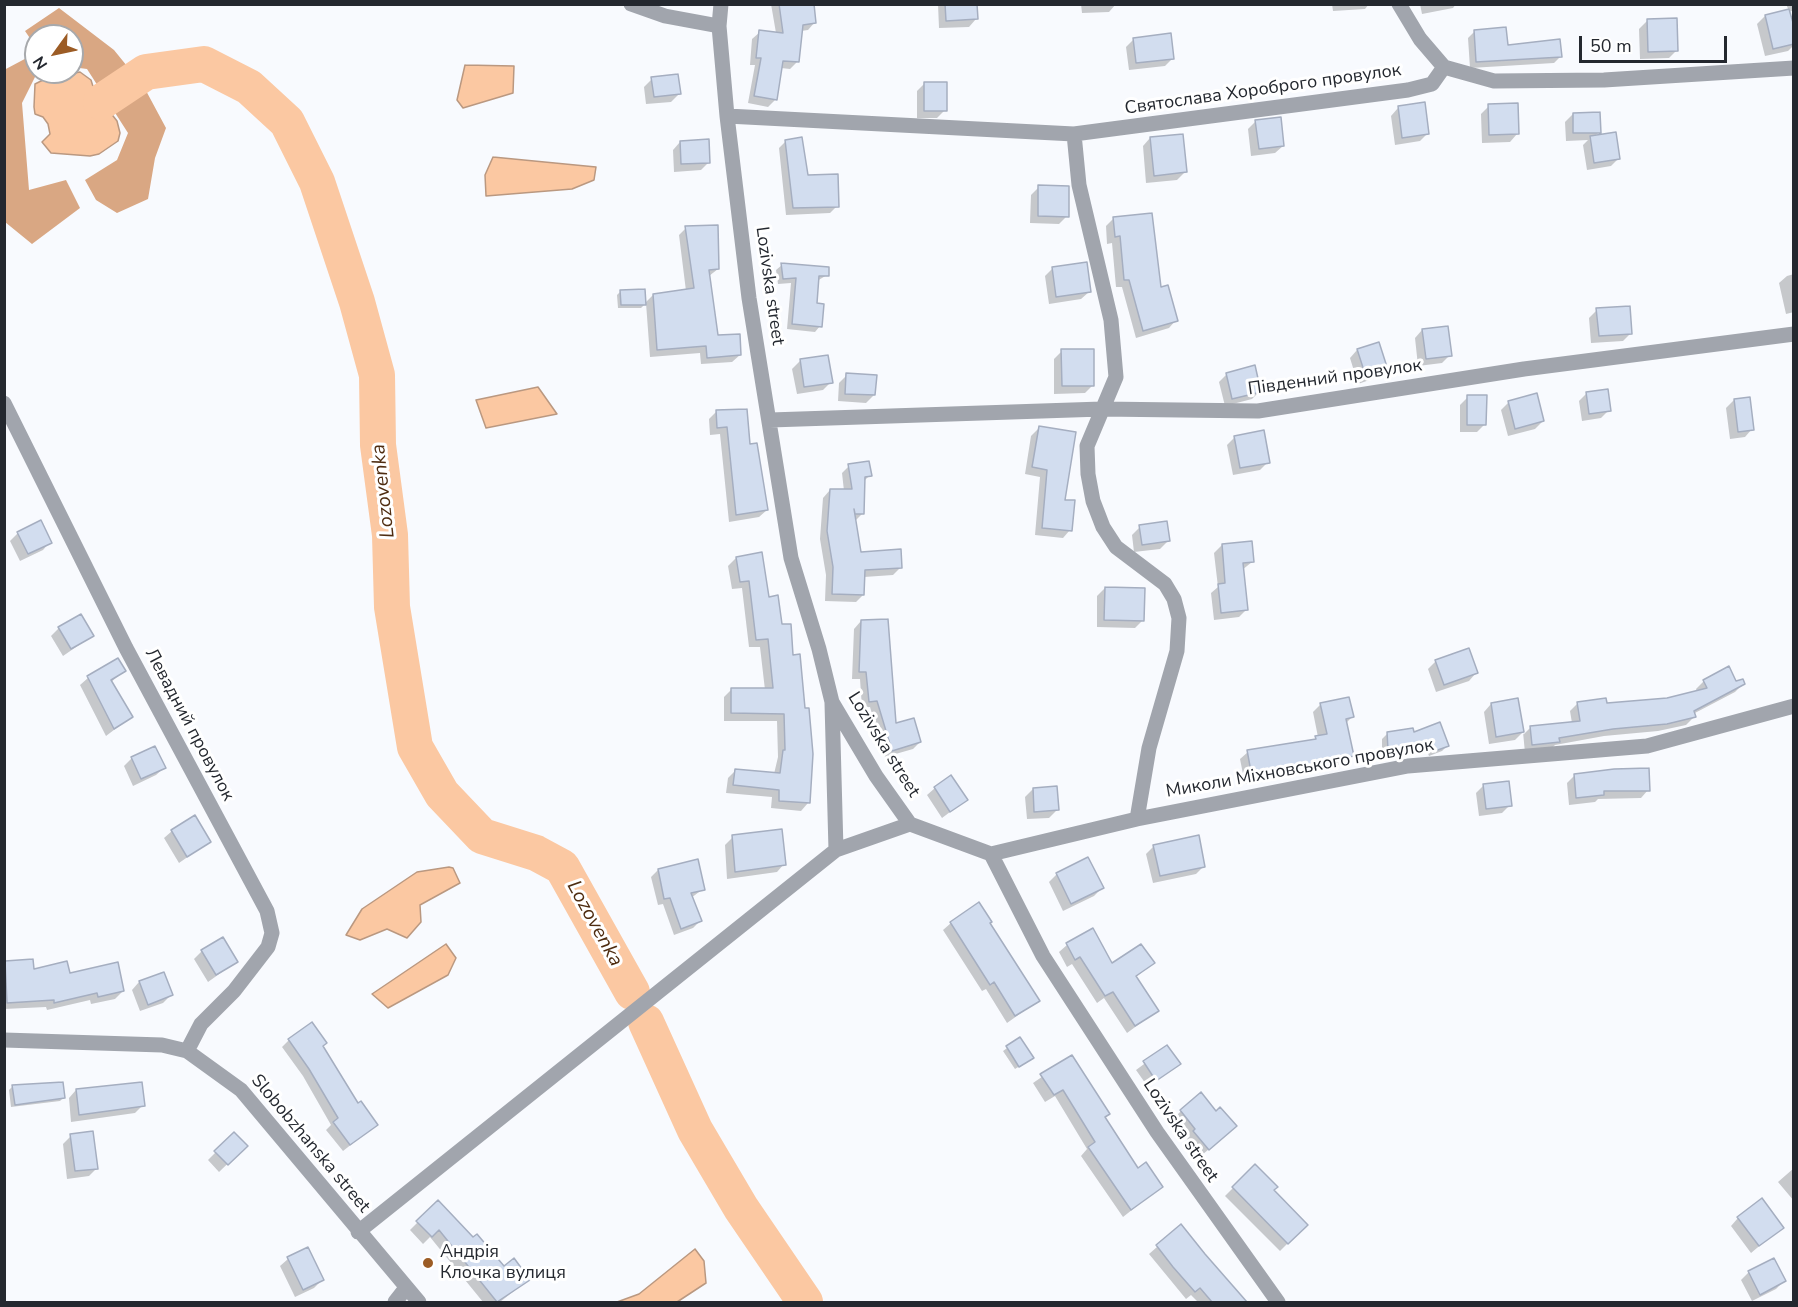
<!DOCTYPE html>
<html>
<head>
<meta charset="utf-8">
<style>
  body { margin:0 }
  #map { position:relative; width:1798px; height:1307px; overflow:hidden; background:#f8fafe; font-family:"Nunito Sans",sans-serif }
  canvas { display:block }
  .frame { position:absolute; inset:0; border:6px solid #24282f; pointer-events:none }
  .north { position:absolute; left:24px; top:24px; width:60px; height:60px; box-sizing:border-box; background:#fff; border:2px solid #a7a9ac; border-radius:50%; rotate:237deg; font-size:16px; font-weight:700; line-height:24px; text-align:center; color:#24282f }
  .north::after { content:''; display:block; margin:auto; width:21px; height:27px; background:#9c5c25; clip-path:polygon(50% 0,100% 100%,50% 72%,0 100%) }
  .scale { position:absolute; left:1579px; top:36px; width:148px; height:27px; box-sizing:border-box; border:3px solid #24282f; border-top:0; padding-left:8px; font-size:18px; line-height:21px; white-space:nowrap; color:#24282f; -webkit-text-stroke:4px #fff; paint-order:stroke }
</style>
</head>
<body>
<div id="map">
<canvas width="1798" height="1307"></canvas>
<div class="frame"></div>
<div class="north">N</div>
<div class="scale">50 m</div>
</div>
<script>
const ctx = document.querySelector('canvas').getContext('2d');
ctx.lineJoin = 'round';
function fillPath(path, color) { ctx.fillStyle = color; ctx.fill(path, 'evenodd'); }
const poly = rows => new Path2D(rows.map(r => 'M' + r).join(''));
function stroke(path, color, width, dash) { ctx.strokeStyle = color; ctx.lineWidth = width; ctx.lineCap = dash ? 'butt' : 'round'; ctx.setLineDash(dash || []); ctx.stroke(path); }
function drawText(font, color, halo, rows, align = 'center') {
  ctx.font = font + ' "Nunito Sans",sans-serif'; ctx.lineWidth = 6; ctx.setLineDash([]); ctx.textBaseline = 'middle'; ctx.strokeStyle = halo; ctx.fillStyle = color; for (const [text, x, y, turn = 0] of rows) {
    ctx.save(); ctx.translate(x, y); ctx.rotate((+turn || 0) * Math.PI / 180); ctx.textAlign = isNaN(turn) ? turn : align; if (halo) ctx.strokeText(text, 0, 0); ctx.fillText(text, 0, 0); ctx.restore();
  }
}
const forest = poly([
  [59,8,114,50,144,87,166,128,155,158,148,199,117,213,96,200,85,180,117,160,128,133,87,69,72,67,72,36,36,36,36,47,25,31],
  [36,53,36,72,46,72,35,77,22,103,29,190,66,180,80,208,32,244,5,222,4,70]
]);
const water = poly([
  [465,65,514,66,513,93,463,108,457,100,465,65],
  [80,72,91,80,95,93,117,121,120,133,118,141,99,154,90,156,51,153,42,142,50,134,48,124,43,117,35,114,34,107,35,84,45,79,80,72],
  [493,157,596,167,594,180,572,189,486,196,485,175,493,157],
  [538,387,557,414,486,428,476,400,538,387],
  [449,867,453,868,460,883,420,905,421,922,407,938,387,929,360,940,346,935,362,909,417,872,449,867],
  [446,944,456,958,448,975,388,1008,372,994,446,944],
  [695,1249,704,1261,706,1283,677,1302,617,1302,639,1294,695,1249]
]);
const shadow = poly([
  [771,4,812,4,815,22,808,30,801,31,797,62,790,69,781,68,775,100,768,107,748,103,755,65,750,65,752,39,760,32,776,33],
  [938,4,976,4,976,19,969,27,939,28],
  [1081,4,1116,4,1109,12,1082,13],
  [1332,4,1369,4,1365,9,1333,11],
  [1420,4,1456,4,1453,8,1422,14],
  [1786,4,1794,4,1794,10,1789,12,1794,45,1788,51,1765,56,1757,24,1765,16,1789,11],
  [1647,21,1677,50,1669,58,1640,59,1639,29],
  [1474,32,1507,47,1561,56,1554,63,1470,68,1468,38],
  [1134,39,1173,58,1165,66,1129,70,1126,47],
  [652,79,679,94,671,102,646,104,644,87],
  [925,83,945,110,937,118,917,118,917,91],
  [1489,106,1517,134,1510,142,1482,143,1481,114],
  [1398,108,1428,133,1420,141,1395,145,1391,116],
  [1573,114,1599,132,1594,137,1619,158,1611,166,1587,170,1583,145,1588,140,1566,141,1565,122],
  [1256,121,1283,146,1275,153,1251,156,1248,129],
  [1150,138,1185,172,1177,180,1146,183,1143,146],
  [786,141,806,176,837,206,830,213,786,215,779,148],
  [680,142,709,162,701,170,674,172,673,150],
  [1039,187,1067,216,1059,224,1030,223,1031,195],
  [1114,218,1160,289,1176,320,1169,328,1136,338,1122,287,1116,287,1112,243,1107,244,1106,226],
  [686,228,718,269,709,276,717,337,740,355,732,362,701,364,700,353,650,357,646,303,641,308,618,308,617,295,621,291,644,304,653,295,686,291,679,235],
  [782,265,827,275,817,281,815,305,820,326,815,332,787,329,791,283,778,284,776,270],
  [1053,268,1089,292,1081,299,1049,304,1045,276],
  [1794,274,1794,312,1786,314,1779,283,1787,276],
  [1597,310,1631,333,1623,341,1591,343,1589,318],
  [1422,330,1450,355,1442,363,1418,366,1415,338],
  [1378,344,1386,369,1378,377,1358,384,1350,358,1357,350],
  [1062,351,1093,385,1085,393,1054,394,1054,359],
  [800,361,831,382,823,390,797,394,792,369],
  [1227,374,1260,391,1252,399,1225,406,1219,382],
  [847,375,874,395,866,403,838,401,839,383],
  [1587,393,1609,410,1601,418,1582,421,1579,401],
  [1468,397,1485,424,1477,432,1460,432,1460,405],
  [1734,400,1752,429,1745,437,1730,439,1726,408],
  [1509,402,1543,421,1535,429,1508,436,1501,410],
  [717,411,748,445,767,510,759,517,729,522,720,434,710,435,709,419],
  [1039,428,1070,530,1063,538,1035,535,1040,477,1025,474,1031,436],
  [1235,437,1268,462,1260,470,1233,475,1227,445],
  [849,466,870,475,863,482,863,513,855,521,859,553,901,567,893,575,864,577,863,595,856,602,825,601,826,575,820,539,823,498,830,490,844,491,842,473],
  [1140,527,1168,541,1160,549,1134,552,1132,535],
  [18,533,50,542,43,550,20,561,10,541],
  [1222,545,1252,562,1242,570,1247,609,1239,617,1214,620,1211,593,1218,587,1214,553],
  [761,554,808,803,801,811,771,808,772,797,726,793,728,778,736,770,774,774,778,757,777,721,724,721,724,697,732,689,765,690,760,647,749,647,742,588,732,589,728,566,736,558],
  [1105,588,1143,620,1135,628,1097,627,1097,596],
  [861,621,895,725,920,742,913,749,885,757,870,707,862,708,860,679,852,679,854,629],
  [59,628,92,636,63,656,51,636],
  [1436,661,1476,673,1469,681,1436,692,1428,669],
  [1728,668,1736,682,1743,684,1735,692,1693,714,1694,717,1686,725,1658,731,1604,736,1555,745,1550,750,1525,753,1523,732,1523,735,1531,727,1572,723,1570,711,1578,703,1606,705,1667,699,1697,692,1696,689,1704,681],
  [124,671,110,683,131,717,106,736,80,685,88,678],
  [1321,704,1352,717,1345,724,1352,756,1344,764,1245,784,1240,759,1248,752,1313,741,1318,737,1313,712],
  [1491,704,1523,732,1515,740,1489,744,1484,712],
  [1388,733,1413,734,1448,745,1442,751,1429,756,1426,748,1382,755,1382,739],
  [132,758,164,768,156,775,133,786,124,766],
  [1575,775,1648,790,1641,798,1598,799,1595,802,1569,805,1567,783],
  [1484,785,1510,805,1502,813,1479,816,1476,793],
  [935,788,966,800,942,818,927,795],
  [1033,789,1057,810,1049,818,1027,819,1025,797],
  [172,831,209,842,179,863,164,838],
  [733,837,784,864,777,872,727,879,725,845],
  [1154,846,1204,866,1196,874,1153,883,1146,854],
  [658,870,703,889,691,898,700,921,693,928,674,935,663,904,658,905,651,877],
  [1057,874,1102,888,1094,896,1063,911,1049,882],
  [951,923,1038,1001,1007,1023,986,989,982,991,943,930],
  [1067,945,1111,966,1153,963,1135,978,1157,1011,1127,1033,1104,998,1097,1003,1072,964,1067,967,1059,952],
  [202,951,236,962,208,982,194,959],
  [6,962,32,971,69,975,123,991,115,999,91,1004,90,1000,47,1010,46,1007,4,1009],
  [163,974,171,995,163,1003,140,1011,132,990,139,982],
  [1020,1039,1028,1061,1015,1069,1003,1051],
  [289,1040,321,1047,357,1105,376,1125,343,1151,326,1130,331,1125,303,1076,282,1047],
  [1167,1047,1179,1064,1148,1087,1136,1070],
  [1071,1057,1104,1118,1137,1170,1161,1187,1123,1217,1081,1156,1087,1149,1055,1096,1045,1102,1033,1083],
  [13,1086,63,1098,60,1101,11,1107,9,1090],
  [76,1090,143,1105,135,1113,71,1122,69,1098],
  [1181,1111,1229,1132,1202,1155,1187,1139,1190,1136,1175,1117],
  [234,1134,246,1146,219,1172,208,1160],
  [71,1136,97,1168,89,1176,67,1179,63,1144],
  [1255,1166,1272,1190,1306,1225,1280,1251,1225,1196],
  [1794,1168,1794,1201,1778,1182],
  [438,1202,503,1268,528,1280,500,1302,483,1302,430,1237,423,1244,410,1230],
  [1738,1218,1782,1227,1751,1253,1731,1226],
  [1181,1226,1245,1302,1198,1302,1191,1295,1186,1299,1149,1254],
  [307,1249,322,1280,314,1288,295,1297,280,1266,288,1259],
  [1749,1272,1784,1281,1776,1289,1752,1301,1741,1280]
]);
const river = poly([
  [101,102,146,72,204,64,249,87,287,122,317,182,357,302,377,375,378,445,390,535,392,607,415,747,442,794,482,836,536,853,562,867,632,992],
  [646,1022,695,1130,741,1208,805,1302]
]);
const building = poly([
  [779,4,814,4,816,23,803,25,799,62,783,61,777,100,754,96,761,58,756,58,759,30,783,33,779,4],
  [945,4,977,4,978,19,946,21,945,4],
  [1789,9,1794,26,1794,44,1773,49,1765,15,1789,9],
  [1677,18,1678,51,1648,52,1647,19,1677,18],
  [1506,27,1508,45,1560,39,1562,57,1476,62,1474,30,1506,27],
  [1171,33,1174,59,1136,63,1133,38,1171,33],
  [678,74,681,94,654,97,651,77,678,74],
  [924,82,947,82,947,111,924,111,924,82],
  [1425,102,1429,134,1402,138,1398,106,1425,102],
  [1518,103,1519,134,1489,135,1488,104,1518,103],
  [1600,112,1601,133,1573,133,1573,113,1600,112],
  [1281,117,1284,146,1259,149,1255,120,1281,117],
  [1616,132,1620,159,1594,163,1590,136,1616,132],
  [1183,134,1187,172,1154,176,1150,137,1183,134],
  [802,137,808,175,838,174,839,207,793,208,785,140,802,137],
  [709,139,710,163,681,164,680,141,709,139],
  [1038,185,1069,186,1069,217,1038,216,1038,185],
  [1152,213,1161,287,1168,285,1178,321,1143,331,1129,280,1124,280,1120,236,1115,237,1113,217,1152,213],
  [718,225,719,269,709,270,718,335,740,334,741,355,707,358,706,346,657,350,653,294,694,288,685,226,718,225],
  [1087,262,1091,292,1056,297,1052,267,1087,262],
  [781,263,829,267,829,276,819,276,817,303,824,304,822,327,792,324,796,278,783,279,781,263],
  [645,289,646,305,621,305,620,290,645,289],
  [1630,306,1632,334,1599,336,1596,308,1630,306],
  [1448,326,1452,356,1426,359,1422,329,1448,326],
  [1379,342,1388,370,1366,377,1357,349,1379,342],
  [1061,349,1094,349,1094,386,1062,386,1061,349],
  [828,355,833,383,804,387,800,359,828,355],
  [1255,365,1261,392,1232,399,1226,373,1255,365],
  [846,373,877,375,875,395,845,394,846,373],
  [1608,389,1611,411,1589,414,1586,392,1608,389],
  [1537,393,1544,421,1515,429,1508,401,1537,393],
  [1467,395,1487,395,1486,425,1467,425,1467,395],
  [1750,397,1754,430,1738,432,1734,399,1750,397],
  [747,409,750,444,757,443,768,510,736,515,727,427,717,428,716,410,747,409],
  [1039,426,1076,432,1065,500,1075,500,1072,531,1042,528,1047,470,1032,467,1039,426],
  [1264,430,1270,463,1240,468,1234,436,1264,430],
  [869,461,872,476,865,477,864,514,855,514,854,509,861,552,901,549,902,568,865,570,864,595,832,594,833,567,827,531,830,489,852,489,848,464,869,461],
  [41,520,52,543,28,554,17,532,41,520],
  [1167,521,1170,541,1142,545,1139,525,1167,521],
  [1252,541,1254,562,1243,563,1248,610,1221,613,1218,584,1225,583,1222,544,1252,541],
  [762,552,769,597,778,595,782,624,791,624,793,655,800,654,805,708,809,708,813,754,810,803,779,801,779,790,733,785,735,769,780,773,783,750,785,750,784,714,731,713,731,688,773,688,768,639,756,640,749,581,740,582,736,557,762,552],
  [1105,587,1145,588,1144,621,1104,620,1105,587],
  [81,614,94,636,71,649,58,627,81,614],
  [888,619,896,723,914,718,921,742,892,751,877,701,869,702,866,672,859,672,861,620,888,619],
  [1469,648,1478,673,1444,685,1435,660,1469,648],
  [118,658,126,671,111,680,133,717,114,729,87,676,118,658],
  [1729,666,1736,681,1743,679,1745,684,1694,711,1696,717,1667,724,1613,729,1559,738,1560,742,1532,745,1530,726,1580,721,1577,702,1606,698,1607,703,1667,698,1707,688,1703,680,1729,666],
  [1349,697,1354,717,1346,719,1354,756,1252,777,1247,750,1316,739,1315,736,1327,734,1320,703,1349,697],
  [1518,698,1524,732,1496,737,1491,703,1518,698],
  [1440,722,1449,746,1435,751,1432,743,1388,750,1387,732,1413,728,1414,732,1440,722],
  [155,746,166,768,141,779,131,757,155,746],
  [1649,768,1650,791,1604,791,1604,795,1576,798,1574,774,1614,769,1649,768],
  [951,775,968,800,950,812,934,787,951,775],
  [1509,781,1512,806,1486,809,1483,784,1509,781],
  [1057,786,1059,810,1034,812,1033,788,1057,786],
  [195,815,211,842,187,857,171,830,195,815],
  [782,829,786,865,735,872,732,835,782,829],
  [1199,835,1205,867,1160,876,1153,845,1199,835],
  [1088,857,1104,888,1071,904,1056,873,1088,857],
  [698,859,705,890,691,893,702,921,681,929,670,898,664,899,658,869,698,859],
  [979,902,992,922,990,923,1040,1001,1015,1016,994,982,990,985,950,922,979,902],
  [1093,928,1112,963,1141,944,1155,963,1136,976,1159,1011,1135,1026,1113,992,1105,996,1080,957,1075,960,1066,943,1093,928],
  [223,937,238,962,216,975,201,950,223,937],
  [33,959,34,969,67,961,70,973,118,962,124,991,98,997,97,993,54,1003,54,1000,7,1003,5,961,33,959],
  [164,972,173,995,148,1005,139,981,164,972],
  [312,1022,327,1043,323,1046,358,1103,361,1101,378,1125,350,1145,333,1122,338,1118,309,1069,288,1039,312,1022],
  [1020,1037,1034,1058,1019,1067,1006,1046,1020,1037],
  [1167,1045,1181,1064,1156,1081,1143,1061,1167,1045],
  [1072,1055,1110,1114,1105,1117,1138,1168,1146,1162,1163,1187,1131,1210,1088,1147,1095,1142,1063,1090,1054,1095,1040,1074,1072,1055],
  [63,1082,65,1098,15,1105,12,1085,63,1082],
  [142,1082,145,1106,79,1115,76,1089,142,1082],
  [1201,1092,1216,1111,1220,1107,1237,1126,1209,1150,1193,1131,1195,1129,1180,1110,1201,1092],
  [93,1131,98,1169,75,1171,70,1134,93,1131],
  [234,1132,248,1146,228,1165,214,1151,234,1132],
  [1255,1164,1278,1187,1274,1190,1308,1225,1288,1244,1232,1187,1255,1164],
  [1762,1198,1784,1228,1759,1246,1737,1217,1762,1198],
  [438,1200,473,1237,477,1234,504,1266,514,1258,530,1280,497,1302,439,1230,432,1237,416,1221,438,1200],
  [1181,1224,1205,1254,1247,1302,1212,1302,1200,1288,1195,1292,1173,1267,1156,1245,1181,1224],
  [308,1247,324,1280,303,1290,287,1257,308,1247],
  [1774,1258,1786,1281,1760,1295,1748,1271,1774,1258]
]);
const street = poly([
  [631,4,665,16,719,26],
  [721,4,719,26,727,116,749,298,791,558,819,649,832,702,876,776,910,824,991,854,1043,956,1157,1132,1278,1302],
  [1399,4,1420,39,1444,67],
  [1444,67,1494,81,1604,80,1794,68],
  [727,116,1074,134,1408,90,1432,84,1444,67],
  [1074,134,1079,185,1111,320,1116,377,1087,446,1088,474,1093,501,1103,527,1116,547,1165,584,1174,599,1179,618,1177,651,1149,748,1137,819],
  [4,403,126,648,267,911,272,933,268,947,234,991,201,1024,187,1051],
  [770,420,1102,409,1258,411,1524,369,1794,334],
  [832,703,836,850],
  [991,854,1137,819,1408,766,1647,746,1794,706],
  [4,1040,162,1045,187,1051,241,1090,419,1302],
  [358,1232,836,850,910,824],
  [395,1302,406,1288]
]);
const markers = [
  [428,1263,6,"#9c5c25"]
];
const streetNames = [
  ["Святослава Хороброго провулок",1263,90,-8],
  ["Lozivska street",769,286,82],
  ["Південний провулок",1335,378,-8],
  ["Левадний провулок",189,725,62],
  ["Lozivska street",883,745,58],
  ["Миколи Міхновського провулок",1300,769,-10],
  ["Lozivska street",1180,1131,56],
  ["Slobobzhanska street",310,1144,50]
];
const poiNames = [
  ["Андрія",440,1253],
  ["Клочка вулиця",440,1274]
];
const waterNames = [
  ["Lozovenka",384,491,-96],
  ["Lozovenka",594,924,61]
];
fillPath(forest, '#d9a783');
fillPath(water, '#fbc8a2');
stroke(water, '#ba9880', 1.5);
fillPath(shadow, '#0003');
stroke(river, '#fbc8a2', 36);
fillPath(building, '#d2ddef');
stroke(building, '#a5aec0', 1.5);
stroke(street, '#a1a5ad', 15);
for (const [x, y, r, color] of markers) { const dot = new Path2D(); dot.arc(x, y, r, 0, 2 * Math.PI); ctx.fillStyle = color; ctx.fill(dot); stroke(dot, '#fff', 2); }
drawText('18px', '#24282f', '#fff', streetNames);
drawText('18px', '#24282f', '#fff', poiNames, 'left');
drawText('italic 20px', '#4f2d11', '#fff', waterNames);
</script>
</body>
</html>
